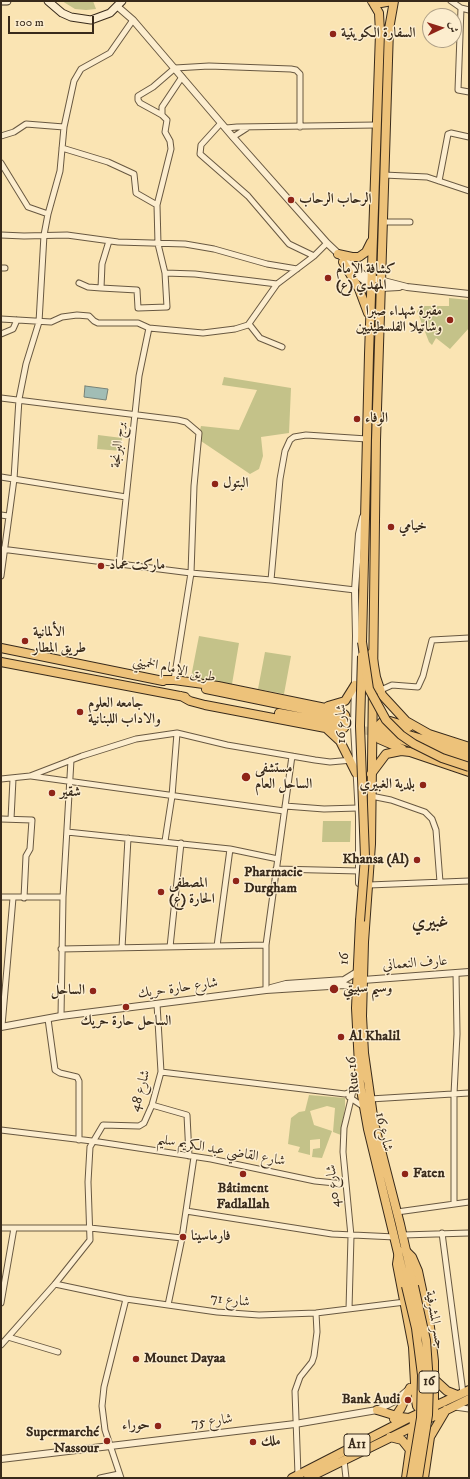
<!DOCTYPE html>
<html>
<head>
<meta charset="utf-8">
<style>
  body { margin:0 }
  #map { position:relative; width:470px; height:1479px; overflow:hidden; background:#fae4b3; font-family:"IM FELL DW Pica",Amiri,serif }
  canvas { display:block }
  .frame { position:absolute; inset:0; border:2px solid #382a1b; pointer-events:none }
  .north { position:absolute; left:422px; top:8px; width:40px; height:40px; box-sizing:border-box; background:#fcedce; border:1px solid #ae9f86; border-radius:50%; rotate:86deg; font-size:11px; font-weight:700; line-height:16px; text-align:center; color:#382a1b }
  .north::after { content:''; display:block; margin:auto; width:14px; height:18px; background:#8f2418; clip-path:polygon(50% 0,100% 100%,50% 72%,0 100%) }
  .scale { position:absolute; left:8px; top:16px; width:86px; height:18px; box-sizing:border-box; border:2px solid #382a1b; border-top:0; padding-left:5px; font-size:12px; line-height:14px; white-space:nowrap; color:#382a1b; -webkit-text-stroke:3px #fcedce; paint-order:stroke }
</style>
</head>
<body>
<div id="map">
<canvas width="470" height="1479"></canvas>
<div class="frame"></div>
<div class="north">ش</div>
<div class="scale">100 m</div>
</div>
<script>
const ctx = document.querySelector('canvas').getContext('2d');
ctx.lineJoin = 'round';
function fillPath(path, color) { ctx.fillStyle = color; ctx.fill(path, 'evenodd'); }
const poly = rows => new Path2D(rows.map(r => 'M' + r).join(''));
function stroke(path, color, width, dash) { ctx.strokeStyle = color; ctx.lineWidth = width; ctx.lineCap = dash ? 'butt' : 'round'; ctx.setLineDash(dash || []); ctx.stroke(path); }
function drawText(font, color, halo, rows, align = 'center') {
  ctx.font = font + ' "IM FELL DW Pica",Amiri,serif'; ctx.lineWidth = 3; ctx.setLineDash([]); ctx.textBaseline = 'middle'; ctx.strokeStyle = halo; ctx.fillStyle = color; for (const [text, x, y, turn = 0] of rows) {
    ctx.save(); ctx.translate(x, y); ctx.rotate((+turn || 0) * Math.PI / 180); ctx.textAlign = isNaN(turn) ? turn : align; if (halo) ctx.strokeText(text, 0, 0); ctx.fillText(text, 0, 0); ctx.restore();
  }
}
const green = poly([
  [62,1,93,1,96,9,86,10,75,9],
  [449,298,469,300,469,328,450,349,436,338,432,345,429,342,417,311,422,306,449,306],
  [224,377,291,388,289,433,261,437,263,456,259,469,250,474,198,439,201,426,239,430,257,390,222,385],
  [98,435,122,438,121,451,97,449],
  [199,636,239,643,232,684,191,677],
  [265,652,291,656,284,694,258,689],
  [323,821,351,821,350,842,322,842],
  [309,1095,345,1098,345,1107,341,1135,333,1132,335,1108,327,1106,310,1111,314,1125,332,1131,322,1158,312,1157,313,1149,320,1148,320,1139,310,1140,310,1155,298,1152,300,1147,288,1144,291,1118,299,1112,305,1111]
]);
const water = poly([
  [85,386,108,389,106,400,84,397,85,386]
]);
const trunkTunnel = poly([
  [341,724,379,734]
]);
const minor = poly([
  [451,1,461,8,469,10],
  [461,8,458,90,469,92],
  [162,115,140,103,138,100,138,96,153,87,175,68,209,66,291,69,296,70,300,74,300,127],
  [221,123,201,145,200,154,248,196,289,244,314,256],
  [226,128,237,127,376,125],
  [1,136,14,132,26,124,64,127],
  [233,137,247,128],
  [62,148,108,162,134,174,136,193,157,205,158,244,165,273,195,274,277,284],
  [1,163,28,207,48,214],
  [384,175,427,177,469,191],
  [439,181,448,134,451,133,469,137],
  [157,205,171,149,170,141,165,132,167,120,162,115,162,107,182,77],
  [384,222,410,222],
  [1,235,24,236,67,235,118,242,185,244,214,249,267,264,297,269],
  [1,268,5,268],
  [79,283,88,287,101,288,102,264,109,241],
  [101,288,137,290,138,308,167,307,165,273],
  [1,319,51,322,62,317,77,315,89,316,94,321,98,323,138,323,149,328,203,333,235,329,248,325,277,284,314,256,327,243],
  [249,324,260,338,282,347],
  [1,334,13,329,17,320],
  [1,398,178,420,186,422,199,433,194,486,191,573,174,680],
  [1,477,126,497],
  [1,515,8,516],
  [1,549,191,573,271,580,355,590],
  [119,565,139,376,149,328],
  [1,576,14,479,19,399,26,364,39,322,44,235,48,214,60,171,64,127,74,81,81,69,110,53,133,20],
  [271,580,280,479,285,451,290,440,294,437,306,435,367,439],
  [381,690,392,685,418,687,423,676,432,640,469,638],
  [31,776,284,811],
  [1,779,30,776,82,756,136,739,177,733,227,745,315,760,330,762,352,760],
  [371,796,391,800,425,812,432,819,436,830,440,882],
  [285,806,324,809,358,808],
  [1,819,32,820,30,849,26,856,24,898],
  [11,819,13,779],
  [67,832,230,849,278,859],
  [165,841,172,796,177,733],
  [276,869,360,871],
  [369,885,469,881],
  [1,897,63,897],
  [217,946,230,849],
  [170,947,181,843],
  [122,948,128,838],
  [61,949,266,945],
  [266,990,266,945,292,756],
  [61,1016,63,897,71,760],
  [48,1019,55,1070,60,1073,77,1077,79,1081,79,1140],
  [2,1026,13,898],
  [161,1072,345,1094,353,1091,360,1084],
  [349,1097,364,1107],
  [370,1099,469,1093],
  [152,1105,187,1115,189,1156],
  [1,1130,92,1141,211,1159,315,1181,345,1184],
  [454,1204,454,1094,457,1034,456,973],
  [186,1211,332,1234,395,1237],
  [397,1212,469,1202],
  [1,1228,90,1228,182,1238],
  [442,1233,463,1393],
  [403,1235,469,1233],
  [55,1284,126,1299,217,1312,259,1315,316,1313,405,1302],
  [1,1303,14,1228],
  [168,1305,182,1238,194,1157],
  [349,1309,351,1236,343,1152,344,1128,353,1091],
  [8,1337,58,1352],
  [1,1345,55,1284,90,1240,88,1182,90,1147,103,1125,139,1126,144,1123,152,1105,161,1072,157,1004],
  [455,1407,469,1409],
  [344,1460,346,1478],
  [298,1475,295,1391,300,1377,312,1362,314,1356,317,1332,316,1313],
  [100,1478,119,1474],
  [121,1478,105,1430,102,1406,104,1387,126,1299]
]);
const tertiary = poly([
  [118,7,133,20,233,137,327,243,346,261,364,275,372,278,407,287,469,294],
  [350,270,370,285,381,288,399,287],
  [359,883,359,816,354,726,356,636,355,590,359,534,363,517],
  [363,980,469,972],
  [271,988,286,984,344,980,357,972],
  [1,1027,61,1016,266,990,345,985,353,988,356,991],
  [1,1459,295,1424,377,1410,395,1401,408,1390]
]);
const secondary = poly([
  [1,1,7,1],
  [48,1,62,13,71,17,91,20,110,13,122,1]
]);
const primary = poly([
  [372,1,381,3,392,1],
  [394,1,389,29,376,440,371,844,364,942,362,1016,364,1053,374,1123,400,1224,414,1286],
  [338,254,352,257,359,257,366,252,371,242],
  [343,262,359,289,368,313],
  [362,642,369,354,380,33,379,13,372,1],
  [360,921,356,1008,360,1084,368,1129,406,1286]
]);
const trunk = poly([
  [1,648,163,681],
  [372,653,376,677,382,695,406,721,429,734,469,747],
  [1,662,185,697],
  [159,680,174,680,218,686,340,711,345,715,347,723,344,728,336,730,205,705,190,701,181,696],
  [206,689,342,717],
  [328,706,345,701,355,685],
  [279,713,341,724],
  [385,728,469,753],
  [327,729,340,741,356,773],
  [383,734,411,743],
  [426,747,469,761],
  [402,749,379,739,379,725,383,721,390,721,409,727],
  [371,774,386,754,401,751,410,752,469,772],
  [399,1251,397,1264,413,1347,416,1401,417,1406,424,1414],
  [407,1252,412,1257,418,1271,430,1327,434,1361,434,1410],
  [435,1380,447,1391,457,1395],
  [377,1410,400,1417,409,1418],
  [394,1419,401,1408,410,1388],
  [390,1437,402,1440,410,1450],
  [292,1478,409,1418,469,1390],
  [308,1478,469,1399],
  [406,1478,414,1421],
  [424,1478,430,1437,446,1410]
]);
const primaryBridge = poly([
  [360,921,365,857,360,726,362,656],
  [406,1286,416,1328,422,1375,421,1418,411,1478],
  [414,1286,426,1340,429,1383,428,1415,418,1478]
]);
const trunkBridge = poly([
  [362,642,369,689,386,720,401,735,414,744,442,758,469,767]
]);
const markers = [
  [333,34,4,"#8f2418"],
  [291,200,4,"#8f2418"],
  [328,278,4,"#8f2418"],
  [450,320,4,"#8f2418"],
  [357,419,4,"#8f2418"],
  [215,484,4,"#8f2418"],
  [391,527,4,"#8f2418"],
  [101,566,4,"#8f2418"],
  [25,641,4,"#8f2418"],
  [80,712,4,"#8f2418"],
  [246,777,5,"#8f2418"],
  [423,785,4,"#8f2418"],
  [52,793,4,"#8f2418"],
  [417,860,4,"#8f2418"],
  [236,881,4,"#8f2418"],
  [161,892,4,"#8f2418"],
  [334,989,5,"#8f2418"],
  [93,991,4,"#8f2418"],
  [126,1007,4,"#8f2418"],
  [341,1037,4,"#8f2418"],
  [243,1174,4,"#8f2418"],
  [405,1174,4,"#8f2418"],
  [183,1237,4,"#8f2418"],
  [136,1359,4,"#8f2418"],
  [408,1400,4,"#8f2418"],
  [158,1426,4,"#8f2418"],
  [107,1441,4,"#8f2418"],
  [253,1442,4,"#8f2418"]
];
const shields = [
  [429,1382,20],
  [357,1445,26]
];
const shieldNames = [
  ["16",429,1382],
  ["A11",357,1445]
];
const poiNames = [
  ["السفارة الكويتية",341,34],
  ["الرحاب الرحاب",299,200],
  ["كشافة الإمام",336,270],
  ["المهدي (ع)",336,286],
  ["مقبرة شهداء صبرا",442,312,"right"],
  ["وشاتيلا الفلسطينيين",442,328,"right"],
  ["الوفاء",365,419],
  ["البتول",223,484],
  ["خيامي",399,527],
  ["ماركت عماد",109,566],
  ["الألمانية",33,633],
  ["طريق المطار",33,649],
  ["جامعه العلوم",88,704],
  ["والاداب اللبنانية",88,720],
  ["مستشفى",255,769],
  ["الساحل العام",255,785],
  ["بلدية الغبيري",415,785,"right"],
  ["شقير",60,793],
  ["Khansa (Al)",409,860,"right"],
  ["Pharmacie",244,873],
  ["Durgham",244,889],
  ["المصطفى",169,884],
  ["الحارة (ع)",169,900],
  ["وسيم سبيتي",343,989],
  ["الساحل",85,991,"right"],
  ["الساحل حارة حريك",126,1022,"center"],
  ["Al Khalil",349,1037],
  ["Faten",413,1174],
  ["Bâtiment",243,1189,"center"],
  ["Fadlallah",243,1205,"center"],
  ["فارماسينا",191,1237],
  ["Mounet Dayaa",144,1359],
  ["Bank Audi",400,1400,"right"],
  ["حوراء",150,1426,"right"],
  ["Supermarché",99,1433,"right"],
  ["Nassour",99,1449,"right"],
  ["ملك",261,1442]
];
const streetNames = [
  ["برج البرنجة",119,445,-84],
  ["طريق الإمام الخميني",174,670,12],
  ["شارع 16",342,724,-90],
  ["16",345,959,-86],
  ["عارف النعماني",415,964,-4],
  ["شارع حارة حريك",178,989,-8],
  ["Rue 16",354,1075,-96],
  ["شارع 48",141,1091,-74],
  ["شارع 16",383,1132,78],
  ["شارع القاضي عبد الكريم سليم",221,1151,10],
  ["شارع 40",334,1186,-96],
  ["شارع 71",230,1301,6],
  ["جسر المشرفية",434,1320,80],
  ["شارع 75",212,1422,-7]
];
const districtNames = [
  ["غبيري",430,923]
];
fillPath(green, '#c4c289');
fillPath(water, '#a1bdb5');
stroke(water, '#778277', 1);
stroke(trunkTunnel, '#d3bf95', 8, [8, 4]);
stroke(minor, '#685841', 7);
stroke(tertiary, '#685841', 8);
stroke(secondary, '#382a1b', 9);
stroke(primary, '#382a1b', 10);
stroke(trunk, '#382a1b', 10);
stroke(minor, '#fcedce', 5);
stroke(tertiary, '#fcedce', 6);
stroke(secondary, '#fcedce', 7);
stroke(primary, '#edc27a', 8);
stroke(trunk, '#edc27a', 8);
stroke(primaryBridge, '#382a1b', 10, []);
stroke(trunkBridge, '#382a1b', 10, []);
stroke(primaryBridge, '#edc27a', 8);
stroke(trunkBridge, '#edc27a', 8);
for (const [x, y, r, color] of markers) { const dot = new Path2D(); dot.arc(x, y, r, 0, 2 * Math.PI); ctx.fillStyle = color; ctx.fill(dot); stroke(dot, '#fcedce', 1.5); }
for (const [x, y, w] of shields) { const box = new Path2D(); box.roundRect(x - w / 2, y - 11, w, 22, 3); ctx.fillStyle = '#fcedce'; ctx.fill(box); stroke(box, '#382a1b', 1); }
drawText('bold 13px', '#382a1b', null, shieldNames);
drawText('bold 14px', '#382a1b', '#fcedce', poiNames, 'left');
drawText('14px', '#382a1b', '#fcedce', streetNames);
drawText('bold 18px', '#382a1b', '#fcedce', districtNames);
</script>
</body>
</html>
